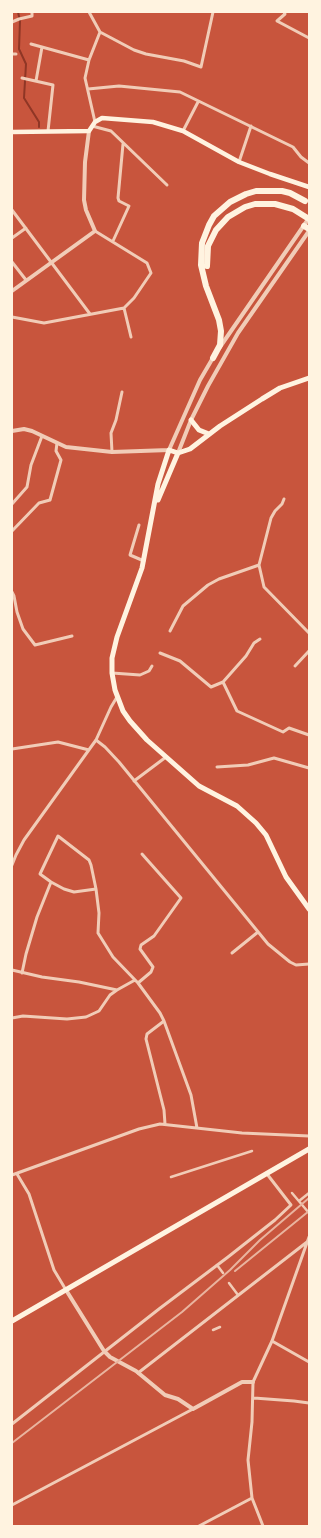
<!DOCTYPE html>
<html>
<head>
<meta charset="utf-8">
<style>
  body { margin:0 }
  #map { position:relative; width:321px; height:1538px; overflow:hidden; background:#c8553d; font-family:"Roboto Condensed",sans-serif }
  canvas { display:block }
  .frame { position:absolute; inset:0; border:13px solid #fff3e0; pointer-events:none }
</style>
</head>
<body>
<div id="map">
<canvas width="321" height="1538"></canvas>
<div class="frame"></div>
</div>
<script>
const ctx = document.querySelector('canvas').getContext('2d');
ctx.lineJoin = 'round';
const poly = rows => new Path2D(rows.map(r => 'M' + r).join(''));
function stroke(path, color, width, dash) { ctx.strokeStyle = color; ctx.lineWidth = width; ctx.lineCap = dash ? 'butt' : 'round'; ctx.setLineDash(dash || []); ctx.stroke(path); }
const stream = poly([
  [18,12,20,21,19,49,26,64,24,98,39,122,39,127]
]);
const pedestrian = poly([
  [171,1177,252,1151],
  [292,1193,309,1213],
  [299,1201,309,1193],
  [217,1265,223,1273],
  [229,1283,238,1295],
  [213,1330,220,1327]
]);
const minor = poly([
  [89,12,100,32,134,50,146,54,184,61,201,67,213,12],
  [284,12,285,14,277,21,309,38],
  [12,22,19,19,32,16,32,12],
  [31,44,89,60],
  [12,54,16,54],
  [22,78,53,85,48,131],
  [36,81,42,47],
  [88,89,119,86,180,92,293,147,301,157,309,163],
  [95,122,85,78,89,60,100,32],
  [92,126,111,131,167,185],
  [183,131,198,102],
  [239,162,251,126],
  [12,210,90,314],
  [12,238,26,228],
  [113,241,129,206,119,201,118,198,123,144],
  [12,262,26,280],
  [124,308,131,337],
  [12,317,44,323,124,308,134,298,151,273,147,263,95,231],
  [112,452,111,433,116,420,122,392],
  [284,499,282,504,275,511,271,518,259,565,264,587,309,633],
  [12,504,27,487,31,465,42,436],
  [139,525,130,555,144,561],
  [12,531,39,503,50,500,61,460,56,451,57,443],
  [12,592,14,596,17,612,23,629,35,645,72,636],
  [170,631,183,606,208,585,219,579,259,565],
  [160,653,180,661,211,687,223,682,237,711,283,732,289,728,309,735],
  [295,666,309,651],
  [112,673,140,675,149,671,152,666],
  [223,682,246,656,254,643,260,639],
  [96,740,105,747,119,762,268,944,290,962,296,965,309,964],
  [12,749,58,742,89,750],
  [217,767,248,765,274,758,309,768],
  [134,781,166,757],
  [12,865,16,855,24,840,96,740,111,707,117,697],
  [96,889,74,892,64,889,51,882,40,874,58,836,89,860,91,865,96,889,99,913,98,933,113,957,138,983,160,1013,164,1021,191,1095,197,1128],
  [232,953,258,932],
  [12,970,42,977,79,982,117,990],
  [22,973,26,954,37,917,51,882],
  [138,983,151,972,153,967,140,949,141,945,154,936,181,898,142,854],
  [12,1018,23,1016,67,1019,86,1017,99,1011,110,995,117,990,135,980],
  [164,1021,147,1034,146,1039,164,1110,165,1124],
  [17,1174,29,1194,54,1270,66,1290],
  [12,1175,139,1129,160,1124,242,1133,309,1136],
  [272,1341,309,1362],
  [138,1373,307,1242],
  [254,1398,294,1401,309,1403],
  [12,1424,159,1309,228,1257,275,1220,291,1205,267,1174],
  [12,1505,193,1409],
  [199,1526,252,1498],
  [263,1526,252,1498,248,1460,252,1422,253,1382,272,1341,309,1237]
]);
const tertiary = poly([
  [12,291,95,231,86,210,84,200,85,162,89,131],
  [220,347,309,218],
  [12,431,24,429,32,431,66,447,112,452,169,450,200,380,214,356],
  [178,453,191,420,208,386,238,333,309,231],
  [66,1290,104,1351,110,1357,136,1371,165,1395,178,1399,193,1409,242,1382,253,1382]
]);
const secondary = poly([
  [12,132,89,131,95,122,102,118,153,122,183,131,239,162,270,174,309,187]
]);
const primary = poly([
  [309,378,280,388,262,399,220,426,190,449,178,453,169,450,158,484,142,568,117,637,112,658,112,673,115,690,123,711,130,721,147,740,199,786,237,806,256,823,266,835,286,877,309,909],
  [191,420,199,430,209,434],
  [158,500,178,453],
  [12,1321,309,1149]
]);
const motorway = poly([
  [304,226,309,229],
  [207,266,208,246,216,230,228,217,245,207,255,204,275,204,293,209,309,219],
  [213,358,220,345,221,331,219,320,206,286,201,265,202,243,209,225,214,216,230,202,246,194,256,191,282,191,290,193,305,201]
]);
const rail = poly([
  [235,1271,309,1211],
  [12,1443,182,1312,230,1270,260,1240,309,1198]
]);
stroke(stream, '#8f3625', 2);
stroke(pedestrian, '#f1ccb7', 2.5);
stroke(minor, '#f1ccb7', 3);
stroke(tertiary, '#f1ccb7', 4);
stroke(secondary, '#fff3e0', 4.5);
stroke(primary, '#fff3e0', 5);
stroke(motorway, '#fff3e0', 6);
stroke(rail, '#e9b49f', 2);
</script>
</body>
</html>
